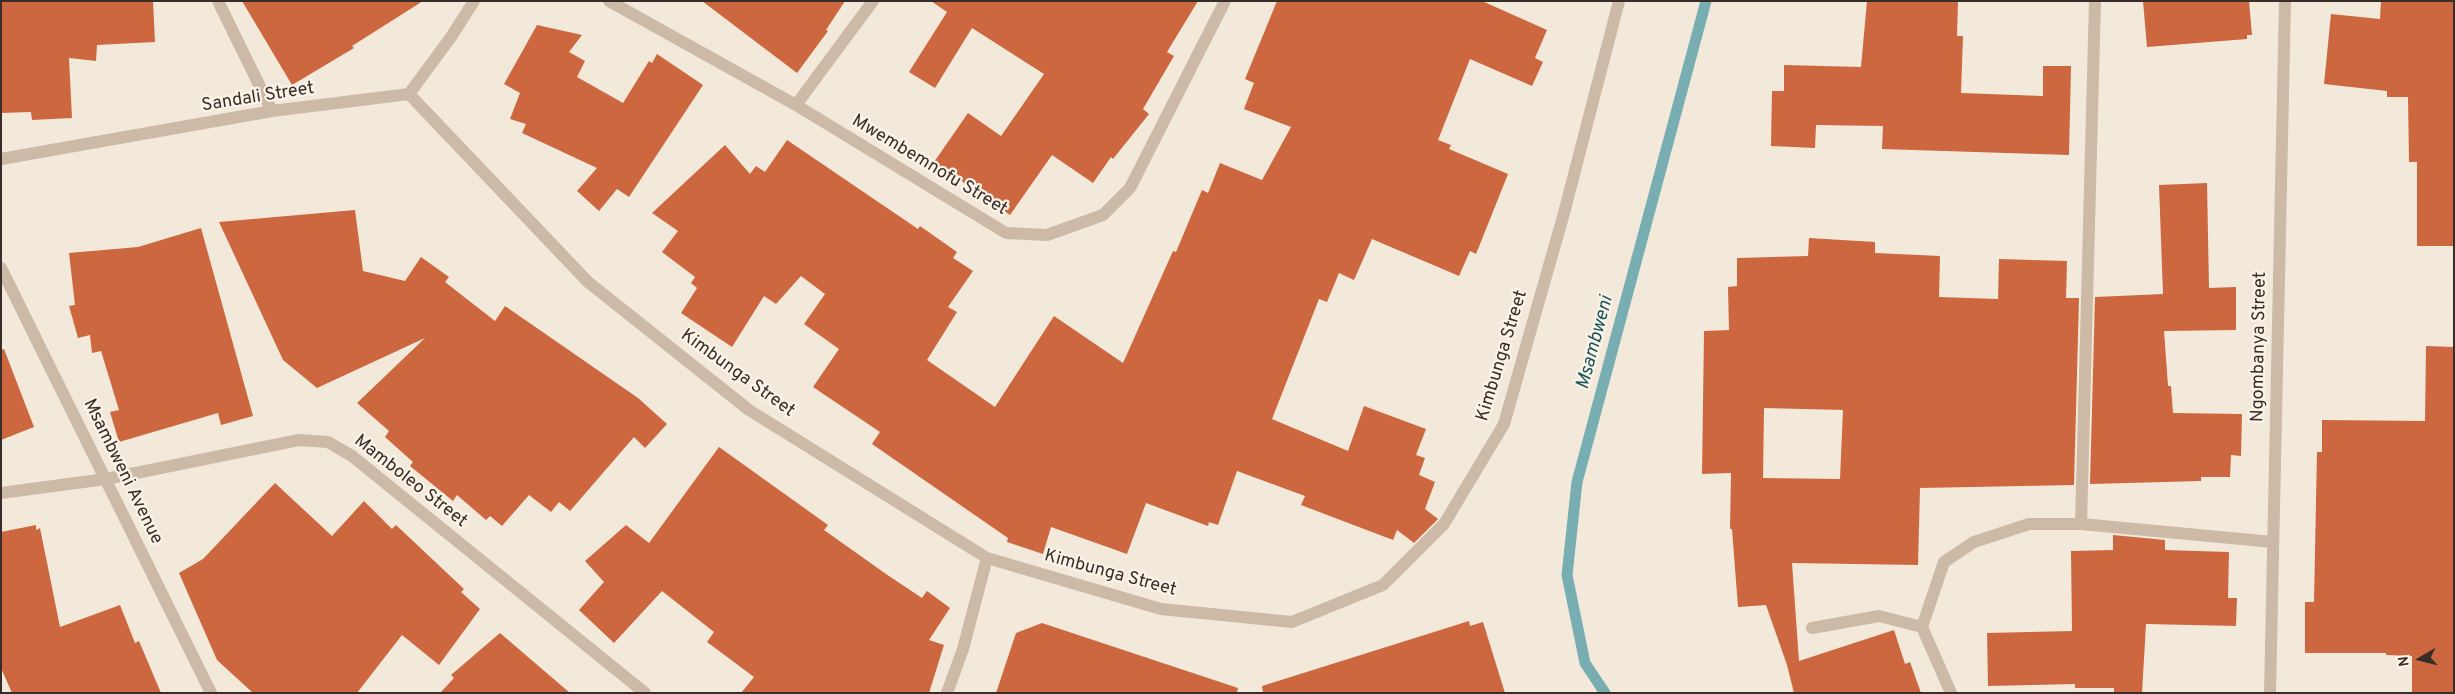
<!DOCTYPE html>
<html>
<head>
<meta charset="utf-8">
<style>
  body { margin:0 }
  #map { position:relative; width:2455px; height:694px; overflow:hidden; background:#f3e9db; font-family:Overpass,sans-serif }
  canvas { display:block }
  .frame { position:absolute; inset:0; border:2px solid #382d28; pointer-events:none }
  .north { position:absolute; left:2395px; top:634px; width:50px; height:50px; -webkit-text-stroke:4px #fbf3e8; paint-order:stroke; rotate:262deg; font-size:14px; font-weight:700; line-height:20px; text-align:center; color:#382d28 }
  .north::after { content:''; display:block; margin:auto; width:18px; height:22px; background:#382d28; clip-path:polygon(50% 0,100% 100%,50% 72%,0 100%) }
</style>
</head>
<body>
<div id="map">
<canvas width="2455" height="694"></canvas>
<div class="frame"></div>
<div class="north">N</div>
</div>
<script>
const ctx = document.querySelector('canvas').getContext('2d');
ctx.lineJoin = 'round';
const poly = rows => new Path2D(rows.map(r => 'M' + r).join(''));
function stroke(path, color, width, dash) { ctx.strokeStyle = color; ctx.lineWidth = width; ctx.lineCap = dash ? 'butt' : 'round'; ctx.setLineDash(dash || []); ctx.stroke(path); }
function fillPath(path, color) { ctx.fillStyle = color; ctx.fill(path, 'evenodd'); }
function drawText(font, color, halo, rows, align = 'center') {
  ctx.font = font + ' Overpass,sans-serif'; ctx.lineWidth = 4.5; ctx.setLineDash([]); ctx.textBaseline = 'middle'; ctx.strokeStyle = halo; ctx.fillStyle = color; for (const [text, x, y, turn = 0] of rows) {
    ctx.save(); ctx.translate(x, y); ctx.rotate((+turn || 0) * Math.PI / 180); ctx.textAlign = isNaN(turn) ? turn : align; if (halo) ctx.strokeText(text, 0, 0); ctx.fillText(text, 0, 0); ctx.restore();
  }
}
const stream = poly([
  [1605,693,1585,663,1567,575,1577,482,1706,1]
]);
const building = poly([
  [1,1,153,1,155,42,97,45,96,61,69,58,72,118,32,120,31,112,1,113],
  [242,1,423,1,352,46,354,48,292,85],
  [702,1,845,1,826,30,828,31,797,73],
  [931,1,1198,1,1167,52,1174,56,1143,109,1149,114,1113,159,1111,157,1093,183,1052,155,1010,215,960,180,958,183,932,165,968,113,1001,136,1044,74,972,28,935,88,909,72,947,12],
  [1277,1,1482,1,1547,30,1535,58,1543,62,1532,86,1470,59,1438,140,1451,145,1449,149,1508,174,1476,254,1470,251,1459,276,1372,239,1354,280,1339,273,1327,302,1319,299,1272,419,1348,451,1364,406,1426,429,1416,455,1425,458,1419,475,1435,482,1425,509,1438,519,1414,543,1397,530,1393,540,1301,505,1305,496,1237,471,1218,525,1209,522,1208,526,1146,503,1127,554,1051,527,1043,554,1007,542,1008,538,872,444,880,432,813,387,839,349,804,324,825,294,801,276,776,304,764,296,732,347,681,313,697,288,691,283,695,277,662,252,678,231,652,213,725,145,750,174,756,166,765,172,787,140,918,229,920,226,957,252,953,258,973,271,948,307,957,312,927,360,995,407,1054,316,1123,363,1173,251,1176,252,1202,190,1208,193,1220,163,1262,180,1291,127,1244,109,1254,83,1245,79],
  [1867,1,1958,1,1957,36,1963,36,1961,93,2043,96,2043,66,2071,66,2069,155,1882,149,1883,126,1816,125,1815,148,1771,146,1772,91,1784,91,1784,65,1861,67],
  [2143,1,2249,1,2252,35,2247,35,2247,39,2147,47],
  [2381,1,2454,1,2454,246,2417,246,2417,162,2409,162,2408,97,2387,97,2387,91,2324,84,2331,14,2380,19],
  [537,25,582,35,569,52,585,61,577,77,623,103,649,61,652,63,657,54,703,85,629,197,617,189,599,211,577,191,597,168,522,133,526,124,510,119,520,93,504,84],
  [2207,183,2209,288,2236,287,2236,330,2164,331,2168,386,2171,386,2173,413,2242,414,2241,456,2231,455,2230,477,2201,477,2201,481,2090,484,2095,297,2163,294,2159,185],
  [355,210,363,271,405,281,421,257,449,277,445,282,495,321,505,306,638,398,667,424,645,448,634,437,570,511,559,502,551,512,529,495,502,526,490,516,486,520,457,495,453,501,410,466,413,462,385,437,389,431,357,403,425,338,317,388,283,360,219,222],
  [201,228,253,416,221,425,218,413,119,442,110,412,119,410,101,351,92,353,90,335,78,338,69,306,75,305,69,253,138,247],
  [1809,238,1875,242,1875,253,1940,256,1939,297,1998,299,1999,259,2067,261,2066,298,2079,298,2074,485,1920,488,1918,565,1792,563,1799,661,1894,630,1905,664,1910,662,1921,693,1794,693,1787,665,1766,605,1738,607,1732,529,1730,529,1731,473,1702,474,1704,331,1729,330,1728,287,1737,286,1737,258,1808,256],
  [1764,408,1843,410,1840,479,1763,478],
  [2426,346,2454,347,2454,693,2412,693,2412,656,2386,655,2386,653,2305,653,2305,602,2314,602,2317,452,2322,452,2322,420,2425,421],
  [4,349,34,427,1,440,1,350],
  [719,447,828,525,824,530,886,574,922,598,927,591,950,608,929,640,944,645,929,693,741,693,754,677,707,642,714,632,662,591,614,643,579,610,604,582,585,561,626,525,649,543],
  [275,483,332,536,364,501,392,529,396,525,464,589,461,592,480,609,439,665,402,635,357,693,253,693,217,660,179,573,203,559],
  [36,525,36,530,40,528,60,627,120,605,135,643,139,641,161,693,12,693,1,668,1,532],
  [2113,535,2165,540,2165,550,2229,552,2228,598,2237,598,2236,626,2146,624,2142,693,2114,693,2114,688,2075,688,2075,684,1988,686,1987,633,2072,631,2071,551,2113,550],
  [1469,621,1470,626,1483,622,1505,693,1263,693,1262,686],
  [1042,623,1238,688,1237,693,996,693,1016,633],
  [500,633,570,693,440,693,454,678,451,675]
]);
const minor = poly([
  [218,1,272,111],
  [609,1,796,105,1006,233,1047,235,1103,215,1130,188,1225,1],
  [409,94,588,282,749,410,987,558,1161,609,1292,622,1383,585,1444,524,1504,424,1564,213,1619,1],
  [796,105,873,1],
  [1,159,272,111,409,94,451,37,474,1],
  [1,268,211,693],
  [1,493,106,479,299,440,328,442,352,456,645,693],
  [2081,524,2095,1],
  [1922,627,1944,562,1974,542,2029,524,2081,524,2273,542],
  [1812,628,1879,616,1922,627,1951,693],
  [947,693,963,649,987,558],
  [2270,693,2285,1]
]);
const streetNames = [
  ["Sandali Street",258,98,-9],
  ["Mwembemnofu Street",929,166,31],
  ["Ngombanya Street",2260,347,-89],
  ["Kimbunga Street",1503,356,-73],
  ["Kimbunga Street",737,374,36],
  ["Msambweni Avenue",122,472,64],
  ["Mamboleo Street",410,482,38],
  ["Kimbunga Street",1110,574,15]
];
const waterNames = [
  ["Msambweni",1596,343,-75]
];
stroke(stream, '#78aeb2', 11);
fillPath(building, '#cd673f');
stroke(minor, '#ccb9a6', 12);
drawText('18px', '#382d28', '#fbf3e8', streetNames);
drawText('italic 19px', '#1a565c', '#fbf3e8', waterNames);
</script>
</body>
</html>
